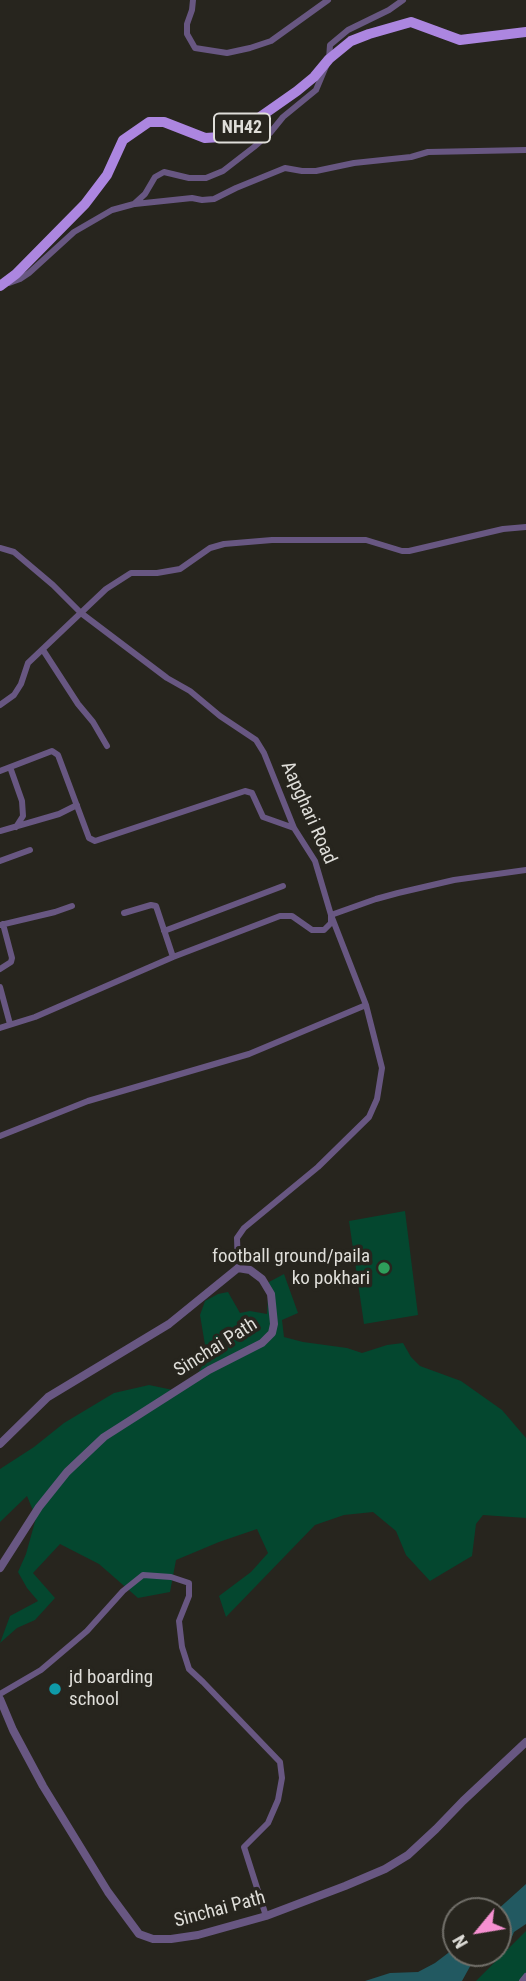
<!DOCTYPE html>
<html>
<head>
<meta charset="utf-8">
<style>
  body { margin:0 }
  #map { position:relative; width:526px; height:1981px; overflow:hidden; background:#27251e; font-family:"Roboto Condensed",sans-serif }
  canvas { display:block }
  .north { position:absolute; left:442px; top:1897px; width:70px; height:70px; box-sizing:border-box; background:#27251e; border:2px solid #716f69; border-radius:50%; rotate:240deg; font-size:19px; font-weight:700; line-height:28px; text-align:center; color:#dfded9 }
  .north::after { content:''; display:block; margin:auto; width:24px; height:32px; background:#f690d1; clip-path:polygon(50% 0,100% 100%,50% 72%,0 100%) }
</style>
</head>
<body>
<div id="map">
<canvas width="526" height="1981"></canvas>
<div class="north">N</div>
</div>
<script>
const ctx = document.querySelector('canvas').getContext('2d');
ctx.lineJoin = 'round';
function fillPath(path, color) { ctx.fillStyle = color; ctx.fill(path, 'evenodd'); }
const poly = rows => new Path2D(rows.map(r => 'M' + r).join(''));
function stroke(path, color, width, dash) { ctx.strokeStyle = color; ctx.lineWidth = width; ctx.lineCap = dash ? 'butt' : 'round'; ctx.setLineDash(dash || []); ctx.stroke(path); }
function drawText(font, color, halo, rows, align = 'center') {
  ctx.font = font + ' "Roboto Condensed",sans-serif'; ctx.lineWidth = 7; ctx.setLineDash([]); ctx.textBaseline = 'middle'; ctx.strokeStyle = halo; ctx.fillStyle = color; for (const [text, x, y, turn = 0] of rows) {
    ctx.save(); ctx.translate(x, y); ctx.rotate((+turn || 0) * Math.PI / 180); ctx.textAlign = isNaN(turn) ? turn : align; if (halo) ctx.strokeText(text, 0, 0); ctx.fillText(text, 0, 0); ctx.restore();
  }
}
const green = poly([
  [405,1211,418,1315,364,1324,349,1221],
  [284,1274,298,1313,282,1320,284,1337,303,1342,347,1348,362,1353,387,1345,403,1343,411,1357,420,1366,461,1381,502,1410,526,1438,526,1518,483,1515,476,1524,472,1556,430,1581,406,1555,396,1531,373,1512,344,1515,315,1525,226,1617,219,1596,251,1572,268,1553,257,1529,219,1542,176,1560,170,1592,138,1598,99,1564,60,1544,33,1573,55,1598,35,1620,17,1628,0,1643,10,1616,38,1601,27,1588,18,1572,26,1554,36,1518,27,1496,0,1522,0,1469,34,1447,64,1423,114,1393,149,1385,173,1390,196,1377,207,1357,200,1315,205,1301,218,1294,228,1292,240,1313,250,1311,267,1314,269,1282],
  [526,1931,526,1981,476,1981]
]);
const water = poly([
  [526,1884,526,1924,514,1932,509,1944,498,1948,498,1911,496,1911],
  [456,1947,456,1953,484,1953,473,1961,462,1981,365,1981,390,1973,418,1972,435,1963]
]);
const minor = poly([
  [193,0,192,10,187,24,187,34,195,48,227,53,250,48,271,41,328,0],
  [135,204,192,198,202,200,214,199,236,188,285,168,302,171,316,171,354,163,411,157,428,152,526,150],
  [9,283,20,279,29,273,74,232,112,210,134,204,145,194,155,177,164,172,189,178,206,178,223,171,254,147,270,133,283,117,316,90,329,59,330,45,348,30,389,10,403,0],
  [0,548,14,552,53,585,81,613,167,678,190,691,220,716,256,740,264,753,294,828,315,861,331,915,331,923,324,930,312,930,292,916,280,916,173,957,35,1017,0,1028],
  [43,650,78,704,93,722,107,746],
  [0,705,14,695,21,684,28,663,106,589,131,573,157,573,180,569,210,548,224,544,272,540,366,540,402,551,409,551,503,529,526,527],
  [10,767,22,801,23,816,16,827],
  [0,771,52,751,58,755,89,838,95,841,245,791,252,793,263,817,294,828],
  [0,831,59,814,77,805],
  [0,861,30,850],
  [124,913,151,905,156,906,173,957],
  [0,925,55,912,72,906],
  [164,931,283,886],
  [0,969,11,962,12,958,3,924],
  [0,987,10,1024],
  [0,1136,88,1101,249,1054,366,1005],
  [238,1268,237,1238,244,1228,318,1167,369,1117,377,1099,382,1068,366,1005,331,915,376,899,398,893,454,880,526,870],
  [0,1694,41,1670,87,1631,123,1591,143,1575,171,1577,189,1583,189,1596,179,1621,182,1647,189,1669,203,1682,280,1762,282,1778,278,1800,268,1823,244,1847,266,1916],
  [522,1981,526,1976]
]);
const tertiary = poly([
  [0,1444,48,1397,169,1324,238,1268,250,1270,262,1279,271,1294,274,1324,272,1333,262,1343,209,1370,104,1437,67,1472,39,1507,0,1568],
  [0,1699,13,1730,43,1786,108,1892,139,1934,153,1939,171,1939,198,1935,266,1916,345,1886,385,1869,408,1855,436,1829,463,1801,526,1742]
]);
const primary = poly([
  [0,286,16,274,85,204,107,175,123,140,149,122,164,122,205,138,221,137,234,132,250,124,297,91,314,77,329,59,351,41,369,34,411,22,460,40,526,32]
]);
const markers = [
  [384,1268,7,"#2e9e5b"],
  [55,1689,7,"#0f9aa8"]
];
const shields = [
  [242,128,56]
];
const shieldNames = [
  ["NH42",242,128]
];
const streetNames = [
  ["Aapghari Road",308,813,66],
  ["Sinchai Path",216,1348,-32],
  ["Sinchai Path",220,1910,-15]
];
const poiNames = [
  ["football ground/paila",370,1257],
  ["ko pokhari",370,1279],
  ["jd boarding",69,1678,"left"],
  ["school",69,1700,"left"]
];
fillPath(green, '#04472f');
fillPath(water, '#225961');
stroke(minor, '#685782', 6);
stroke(tertiary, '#685782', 8);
stroke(primary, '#ac86e0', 10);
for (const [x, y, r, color] of markers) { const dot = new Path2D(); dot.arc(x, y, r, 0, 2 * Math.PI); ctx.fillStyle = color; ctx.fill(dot); stroke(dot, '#27251e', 2.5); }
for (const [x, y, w] of shields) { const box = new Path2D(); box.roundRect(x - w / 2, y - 14.5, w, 29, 5); ctx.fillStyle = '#27251e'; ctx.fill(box); stroke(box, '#dfded9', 2); }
drawText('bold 18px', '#dfded9', null, shieldNames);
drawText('19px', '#dfded9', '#27251e', streetNames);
drawText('19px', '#dfded9', '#27251e', poiNames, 'right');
</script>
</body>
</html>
